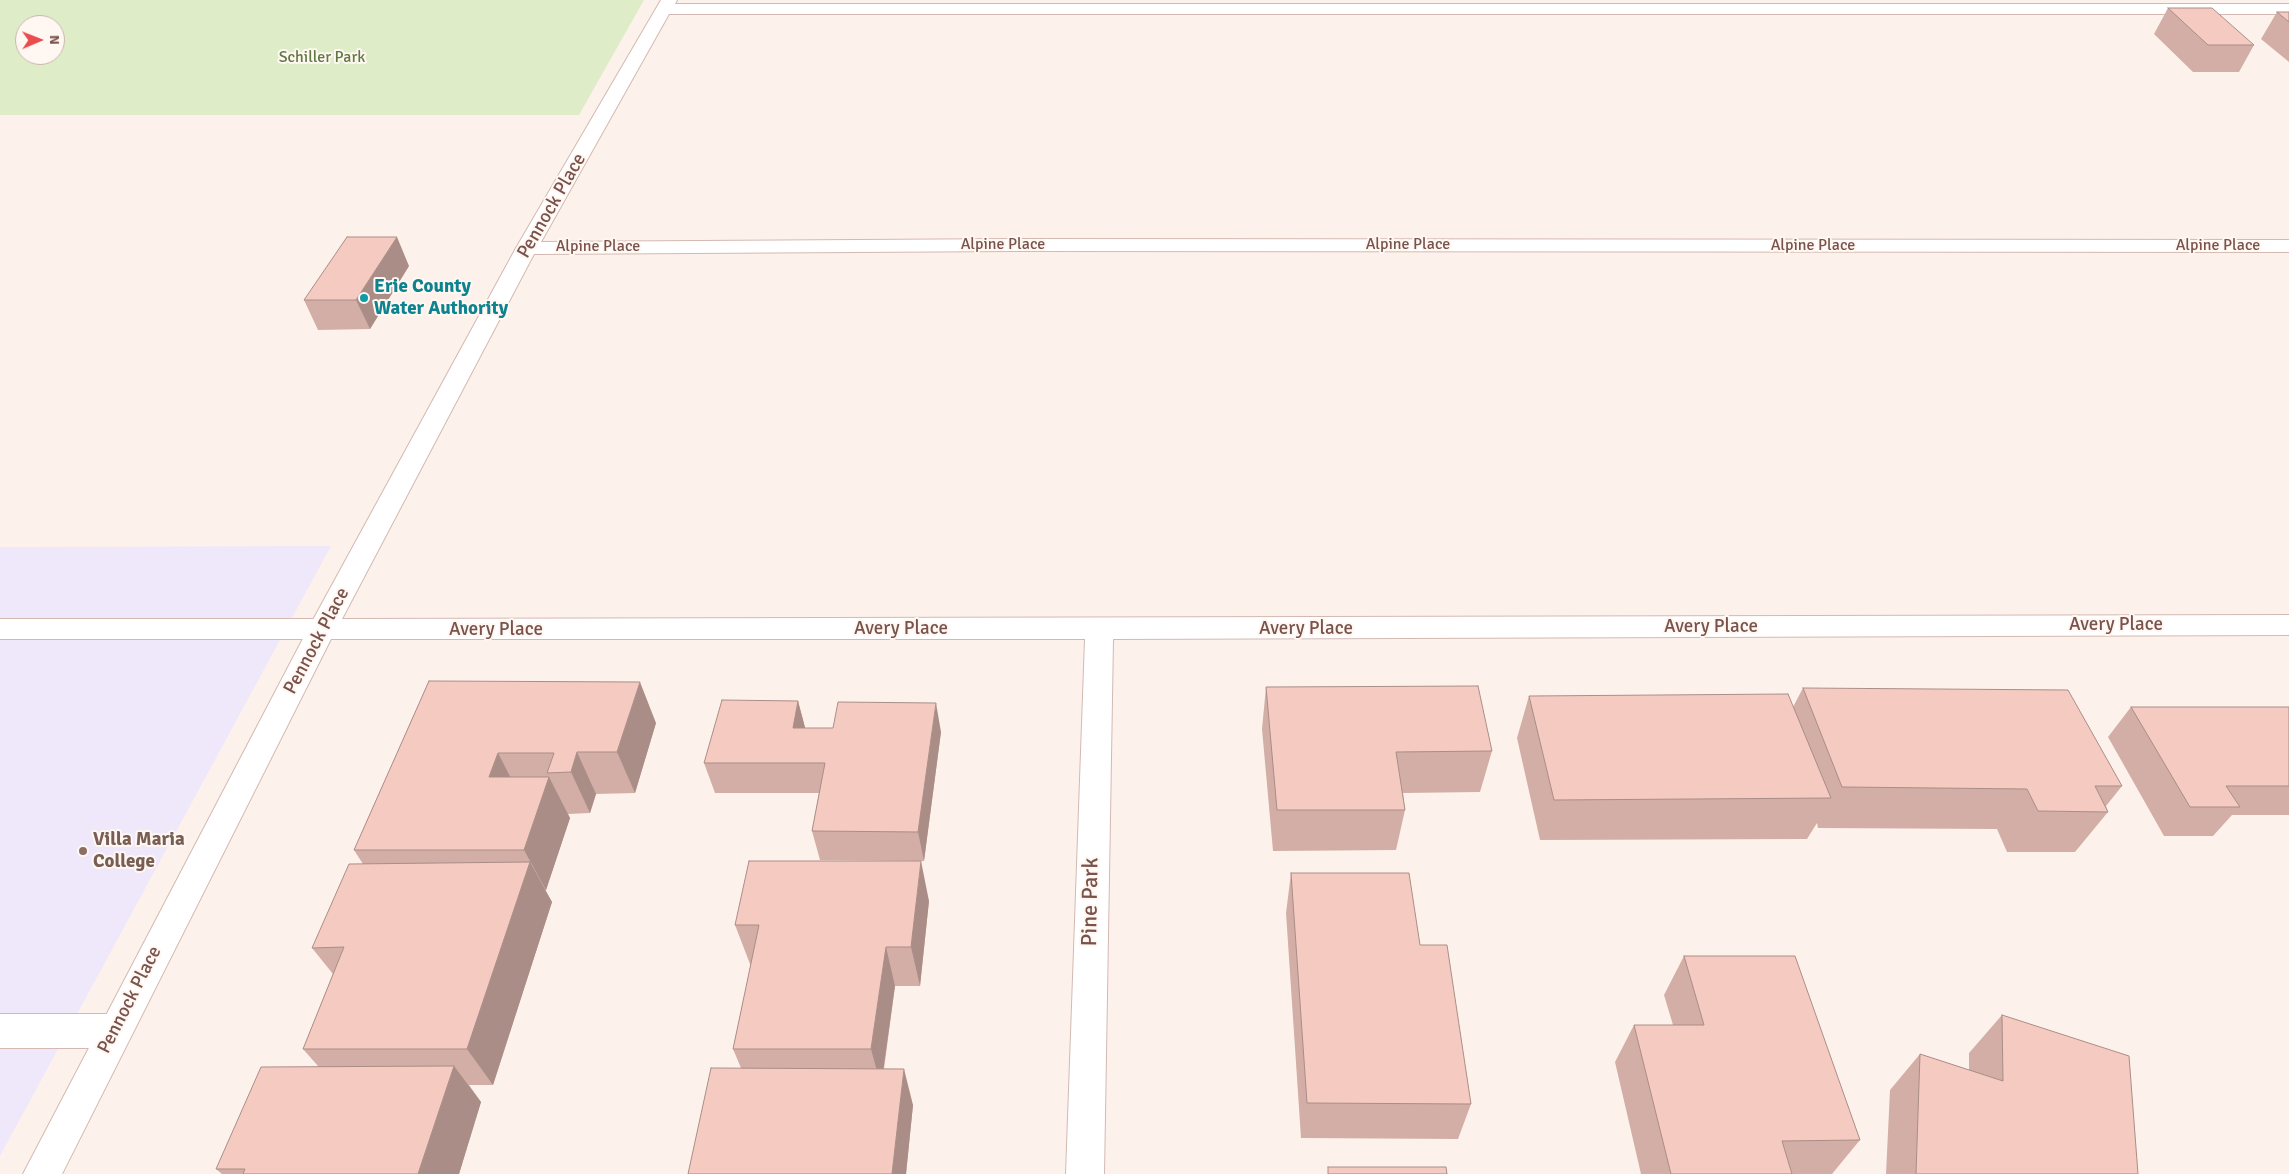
<!DOCTYPE html>
<html>
<head>
<meta charset="utf-8">
<style>
  body { margin:0 }
  #map { position:relative; width:2289px; height:1174px; overflow:hidden; background:#fdf2eb; font-family:Signika,sans-serif }
  canvas { display:block }
  .north { position:absolute; left:15px; top:15px; width:50px; height:50px; box-sizing:border-box; background:#fff7f2; border:1px solid #cab5b0; border-radius:50%; rotate:89deg; font-size:14px; font-weight:700; line-height:20px; text-align:center; color:#7a524c }
  .north::after { content:''; display:block; margin:auto; width:18px; height:22px; background:#ea4d4e; clip-path:polygon(50% 0,100% 100%,50% 72%,0 100%) }
</style>
</head>
<body>
<div id="map">
<canvas width="2289" height="1174"></canvas>
<div class="north">N</div>
</div>
<script>
const ctx = document.querySelector('canvas').getContext('2d');
ctx.lineJoin = 'round';
function fillPath(path, color) { ctx.fillStyle = color; ctx.fill(path, 'evenodd'); }
const poly = rows => new Path2D(rows.map(r => 'M' + r).join(''));
function stroke(path, color, width, dash) { ctx.strokeStyle = color; ctx.lineWidth = width; ctx.lineCap = dash ? 'butt' : 'round'; ctx.setLineDash(dash || []); ctx.stroke(path); }
function drawText(font, color, halo, rows, align = 'center') {
  ctx.font = font + ' Signika,sans-serif'; ctx.lineWidth = 4; ctx.setLineDash([]); ctx.textBaseline = 'middle'; ctx.strokeStyle = halo; ctx.fillStyle = color; for (const [text, x, y, turn = 0] of rows) {
    ctx.save(); ctx.translate(x, y); ctx.rotate((+turn || 0) * Math.PI / 180); ctx.textAlign = isNaN(turn) ? turn : align; if (halo) ctx.strokeText(text, 0, 0); ctx.fillText(text, 0, 0); ctx.restore();
  }
}
const education = poly([
  [331,546,0,1156,0,547]
]);
const green = poly([
  [0,0,644,0,579,115,0,115],
  [25,25,55,25,55,55,25,55]
]);
const lane = poly([
  [0,619,322,619,332,622,336,629,332,636,322,639,0,639,0,619],
  [0,1014,114,1014,127,1019,132,1031,127,1043,114,1048,0,1048,0,1014]
]);
const street = poly([
  [661,0,677,0,675,4,2289,4,2289,14,669,14,541,242,1016,239,2289,240,2289,252,1016,251,534,254,342,619,2289,615,2289,635,1113,639,1104,1174,1066,1174,1085,639,331,639,62,1174,23,1174,308,629,516,248,661,0]
]);
const wall = poly([
  [2168,8,2254,45,2239,72,2193,72,2154,34],
  [2277,12,2289,12,2289,62,2261,39],
  [409,266,370,329,318,330,304,300],
  [429,681,656,723,635,793,596,794,590,813,568,814,570,818,546,890,545,890,552,902,493,1085,469,1085,481,1102,459,1174,222,1174,216,1169,318,1066,303,1049,333,974,312,948,363,864,354,850],
  [1266,687,1492,751,1480,792,1403,793,1405,810,1396,850,1273,851,1262,729],
  [1803,688,2122,786,2106,806,2108,812,2075,852,2007,852,1997,829,1818,828,1817,823,1807,839,1540,840,1517,738,1529,696,1793,707],
  [798,701,805,728,941,732,924,861,820,860,812,831,819,793,715,793,704,763],
  [2131,707,2289,707,2289,815,2232,815,2213,836,2164,836,2108,737],
  [1291,873,1420,945,1471,1104,1458,1139,1301,1138,1286,913],
  [929,901,920,986,895,986,884,1069,913,1105,906,1174,688,1174,741,1068,733,1049,751,964,750,964,735,925],
  [1684,956,1860,1140,1832,1174,1641,1174,1615,1062,1634,1025,1673,1025,1664,995],
  [2002,1015,2138,1174,1886,1174,1890,1090,1920,1054,1969,1070,1969,1053]
]);
const shadedWall = poly([
  [397,237,409,266,370,329,356,300],
  [640,682,656,723,635,793,617,752],
  [798,701,806,731,793,728],
  [936,703,941,732,924,861,918,832],
  [577,752,596,794,590,813,571,772],
  [498,753,519,794,489,777],
  [549,777,570,818,546,890,524,850],
  [921,861,929,901,920,986,911,947],
  [530,862,552,902,493,1085,467,1049],
  [886,947,895,986,881,1086,871,1049],
  [454,1066,481,1102,459,1174,418,1174],
  [904,1069,913,1105,906,1174,892,1174]
]);
const building = poly([
  [2168,8,2212,8,2254,45,2208,45,2168,8],
  [2277,12,2289,12,2289,22,2277,12],
  [347,237,397,237,356,300,304,300,347,237],
  [429,681,640,682,617,752,577,752,571,772,547,773,554,753,498,753,489,777,549,777,524,850,354,850,429,681],
  [1478,686,1492,751,1396,752,1405,810,1277,810,1266,687,1478,686],
  [1803,688,2068,690,2122,786,2095,786,2108,812,2038,811,2027,789,1842,787,1803,688],
  [1788,694,1831,798,1554,800,1529,696,1788,694],
  [722,700,798,701,793,728,833,728,838,702,936,703,918,832,812,831,825,763,704,763,722,700],
  [2131,707,2289,707,2289,786,2226,786,2240,807,2190,807,2131,707],
  [749,861,921,861,911,947,886,947,871,1049,733,1049,759,925,735,925,749,861],
  [530,862,467,1049,303,1049,344,947,312,948,349,864,530,862],
  [1291,873,1409,873,1420,945,1447,945,1471,1104,1307,1103,1291,873],
  [1684,956,1795,956,1860,1140,1782,1141,1792,1174,1671,1174,1634,1025,1704,1025,1684,956],
  [2002,1015,2129,1056,2138,1174,1916,1174,1920,1054,2003,1081,2002,1015],
  [454,1066,418,1174,243,1174,245,1169,216,1169,261,1067,454,1066],
  [711,1068,904,1069,892,1174,688,1174,711,1068],
  [1328,1167,1446,1167,1447,1174,1328,1174,1328,1167]
]);
const markers = [
  [364,298,5,"#0f9aa8"],
  [83,851,5,"#8d6e63"]
];
const farParknames = [
  ["Schiller Park",322,58]
];
const farStreetnames = [
  ["Alpine Place",1003,245],
  ["Alpine Place",1408,245],
  ["Alpine Place",1813,246],
  ["Alpine Place",2218,246],
  ["Alpine Place",598,247]
];
const streetNames = [
  ["Pennock Place",552,206,-60],
  ["Avery Place",2116,625],
  ["Avery Place",1711,627],
  ["Avery Place",901,629],
  ["Avery Place",1306,629],
  ["Avery Place",496,630],
  ["Pennock Place",317,641,-62],
  ["Pennock Place",130,1000,-63]
];
const cultureNames = [
  ["Erie County",374,287],
  ["Water Authority",374,309]
];
const educationNames = [
  ["Villa Maria",93,840],
  ["College",93,862]
];
const nearStreetnames = [
  ["Pine Park",1091,902,-89]
];
fillPath(education, '#efe7fa');
fillPath(green, '#dfecc8');
stroke(lane, '#d3b9b2', 2);
stroke(street, '#d3b9b2', 2);
fillPath(lane, '#fff');
fillPath(street, '#fff');
fillPath(wall, '#d2aea6');
fillPath(shadedWall, '#ab8d87');
fillPath(building, '#f4cac1');
stroke(building, '#ab8d87', 1);
for (const [x, y, r, color] of markers) { const dot = new Path2D(); dot.arc(x, y, r, 0, 2 * Math.PI); ctx.fillStyle = color; ctx.fill(dot); stroke(dot, '#fff7f2', 2); }
drawText('16px', '#5e7a40', '#fff7f2', farParknames);
drawText('16px', '#7a524c', '#fff7f2', farStreetnames);
drawText('19px', '#7a524c', '#fff7f2', streetNames);
drawText('bold 19px', '#0d838f', '#fff7f2', cultureNames, 'left');
drawText('bold 19px', '#785e54', '#fff7f2', educationNames, 'left');
drawText('22px', '#7a524c', '#fff7f2', nearStreetnames);
</script>
</body>
</html>
